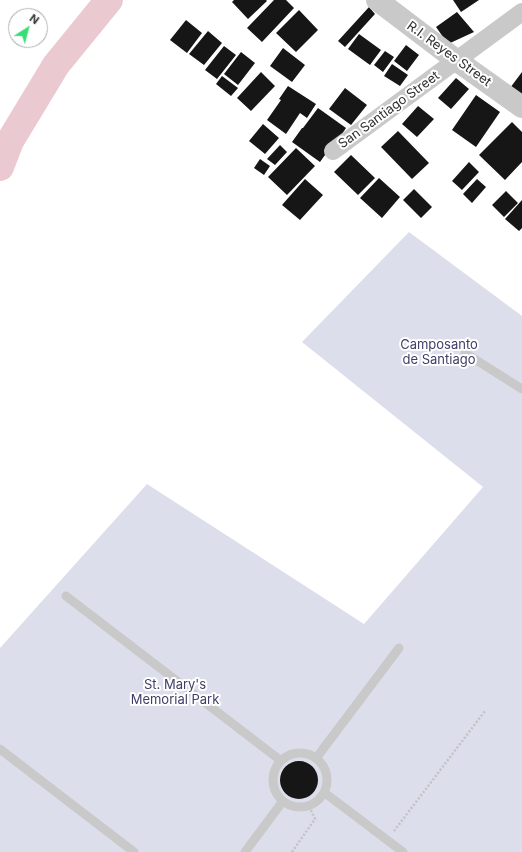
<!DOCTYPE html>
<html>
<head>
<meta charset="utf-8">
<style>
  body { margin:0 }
  #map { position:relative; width:522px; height:852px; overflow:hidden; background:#fff; font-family:Inter,sans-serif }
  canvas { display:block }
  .north { position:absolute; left:8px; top:8px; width:40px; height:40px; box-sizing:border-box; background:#fff; border:1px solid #acacac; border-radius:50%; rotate:36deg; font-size:11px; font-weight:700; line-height:16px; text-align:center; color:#2f2f2f }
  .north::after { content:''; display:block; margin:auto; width:14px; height:18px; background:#39dd76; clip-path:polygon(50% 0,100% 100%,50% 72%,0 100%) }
</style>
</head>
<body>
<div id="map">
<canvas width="522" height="852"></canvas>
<div class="north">N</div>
</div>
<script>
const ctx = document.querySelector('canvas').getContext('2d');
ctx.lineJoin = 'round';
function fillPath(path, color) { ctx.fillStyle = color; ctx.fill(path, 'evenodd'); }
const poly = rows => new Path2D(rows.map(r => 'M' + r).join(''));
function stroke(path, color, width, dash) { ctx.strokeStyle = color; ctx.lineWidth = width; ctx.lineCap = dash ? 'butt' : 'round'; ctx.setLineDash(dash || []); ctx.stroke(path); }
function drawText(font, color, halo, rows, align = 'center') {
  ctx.font = font + ' Inter,sans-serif'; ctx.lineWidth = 4; ctx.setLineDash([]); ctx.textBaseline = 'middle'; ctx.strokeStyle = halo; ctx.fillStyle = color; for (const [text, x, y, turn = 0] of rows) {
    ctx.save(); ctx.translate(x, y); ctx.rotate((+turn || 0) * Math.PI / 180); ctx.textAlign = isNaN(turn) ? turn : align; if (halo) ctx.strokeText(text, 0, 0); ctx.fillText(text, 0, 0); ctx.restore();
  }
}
const green = poly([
  [409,232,522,316,522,852,0,852,0,648,147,484,364,624,483,487,302,342]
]);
const river = poly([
  [0,167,10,141,56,65,109,0]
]);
const building = poly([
  [234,0,266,0,267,1,248,19,232,2],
  [274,0,286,0,294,8,262,42,247,28],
  [453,0,479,0,461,12],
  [369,7,375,14,345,47,338,41],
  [299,10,318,30,296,52,276,33],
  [457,12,474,32,448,44,436,27],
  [186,20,202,33,187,53,170,40],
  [208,31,222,43,204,65,189,54],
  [359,34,381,50,370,65,348,49],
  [406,45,419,55,407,71,394,61],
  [224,46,236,55,217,79,205,70],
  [283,48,305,65,292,82,270,66],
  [385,51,394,57,383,72,374,65],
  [241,52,255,63,238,85,224,74],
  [392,64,408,75,400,86,384,76],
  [261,72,275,86,251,111,237,98],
  [522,72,522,97,510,88],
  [222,76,238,88,231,96,216,84],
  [456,78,469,89,451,109,438,98],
  [288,86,316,104,307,118,300,113,286,134,267,120,281,100,279,99],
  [345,88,367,105,351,125,329,109],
  [476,95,500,112,476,147,452,130],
  [418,106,434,119,417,137,402,124],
  [318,108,346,128,332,149,330,148,320,162,292,142,302,128,303,128],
  [512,122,522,132,522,162,505,180,479,155],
  [263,124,279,138,265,154,249,141],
  [398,131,429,163,412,179,381,147],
  [280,145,287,152,275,165,267,159],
  [296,148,315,166,287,195,268,177],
  [351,155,375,178,358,195,334,172],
  [260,159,270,166,264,175,254,168],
  [469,162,479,172,462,190,452,181],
  [379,178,400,197,382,218,360,198],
  [305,179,323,195,300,220,282,205],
  [477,179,486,187,472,203,463,194],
  [414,189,432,207,421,218,403,200],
  [506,191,518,203,504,217,492,205],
  [522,200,522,228,519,231,505,219],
  '280 780a19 19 0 1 1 38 0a19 19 0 1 1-38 0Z'
]);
const path = poly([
  [394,831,485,711],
  [292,852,315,819,309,806]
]);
const service = poly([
  [465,353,522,389],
  [66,596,280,760],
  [0,749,134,852],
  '273 780a27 27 0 1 1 54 0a27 27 0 1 1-54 0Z',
  [317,757,399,648],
  [325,793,403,852],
  [245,852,283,801]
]);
const minor = poly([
  [333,151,522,12]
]);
const tertiary = poly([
  [377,0,456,60,522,107]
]);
const streetNames = [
  ["R.I. Reyes Street",449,54,36],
  ["San Santiago Street",389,110,-36]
];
const parkNames = [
  ["Camposanto",439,345],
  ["de Santiago",439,360],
  ["St. Mary's",175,685],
  ["Memorial Park",175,700]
];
fillPath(green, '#dddeeb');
stroke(river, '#eacad0', 28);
fillPath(building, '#161616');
stroke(path, '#c3c3c3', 2.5, [2, 2]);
stroke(service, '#c9c9c9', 9);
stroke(minor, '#c9c9c9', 18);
stroke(tertiary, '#c9c9c9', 22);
drawText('13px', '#2f2f2f', '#fff', streetNames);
drawText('13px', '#3e3f68', '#fff', parkNames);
</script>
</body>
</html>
